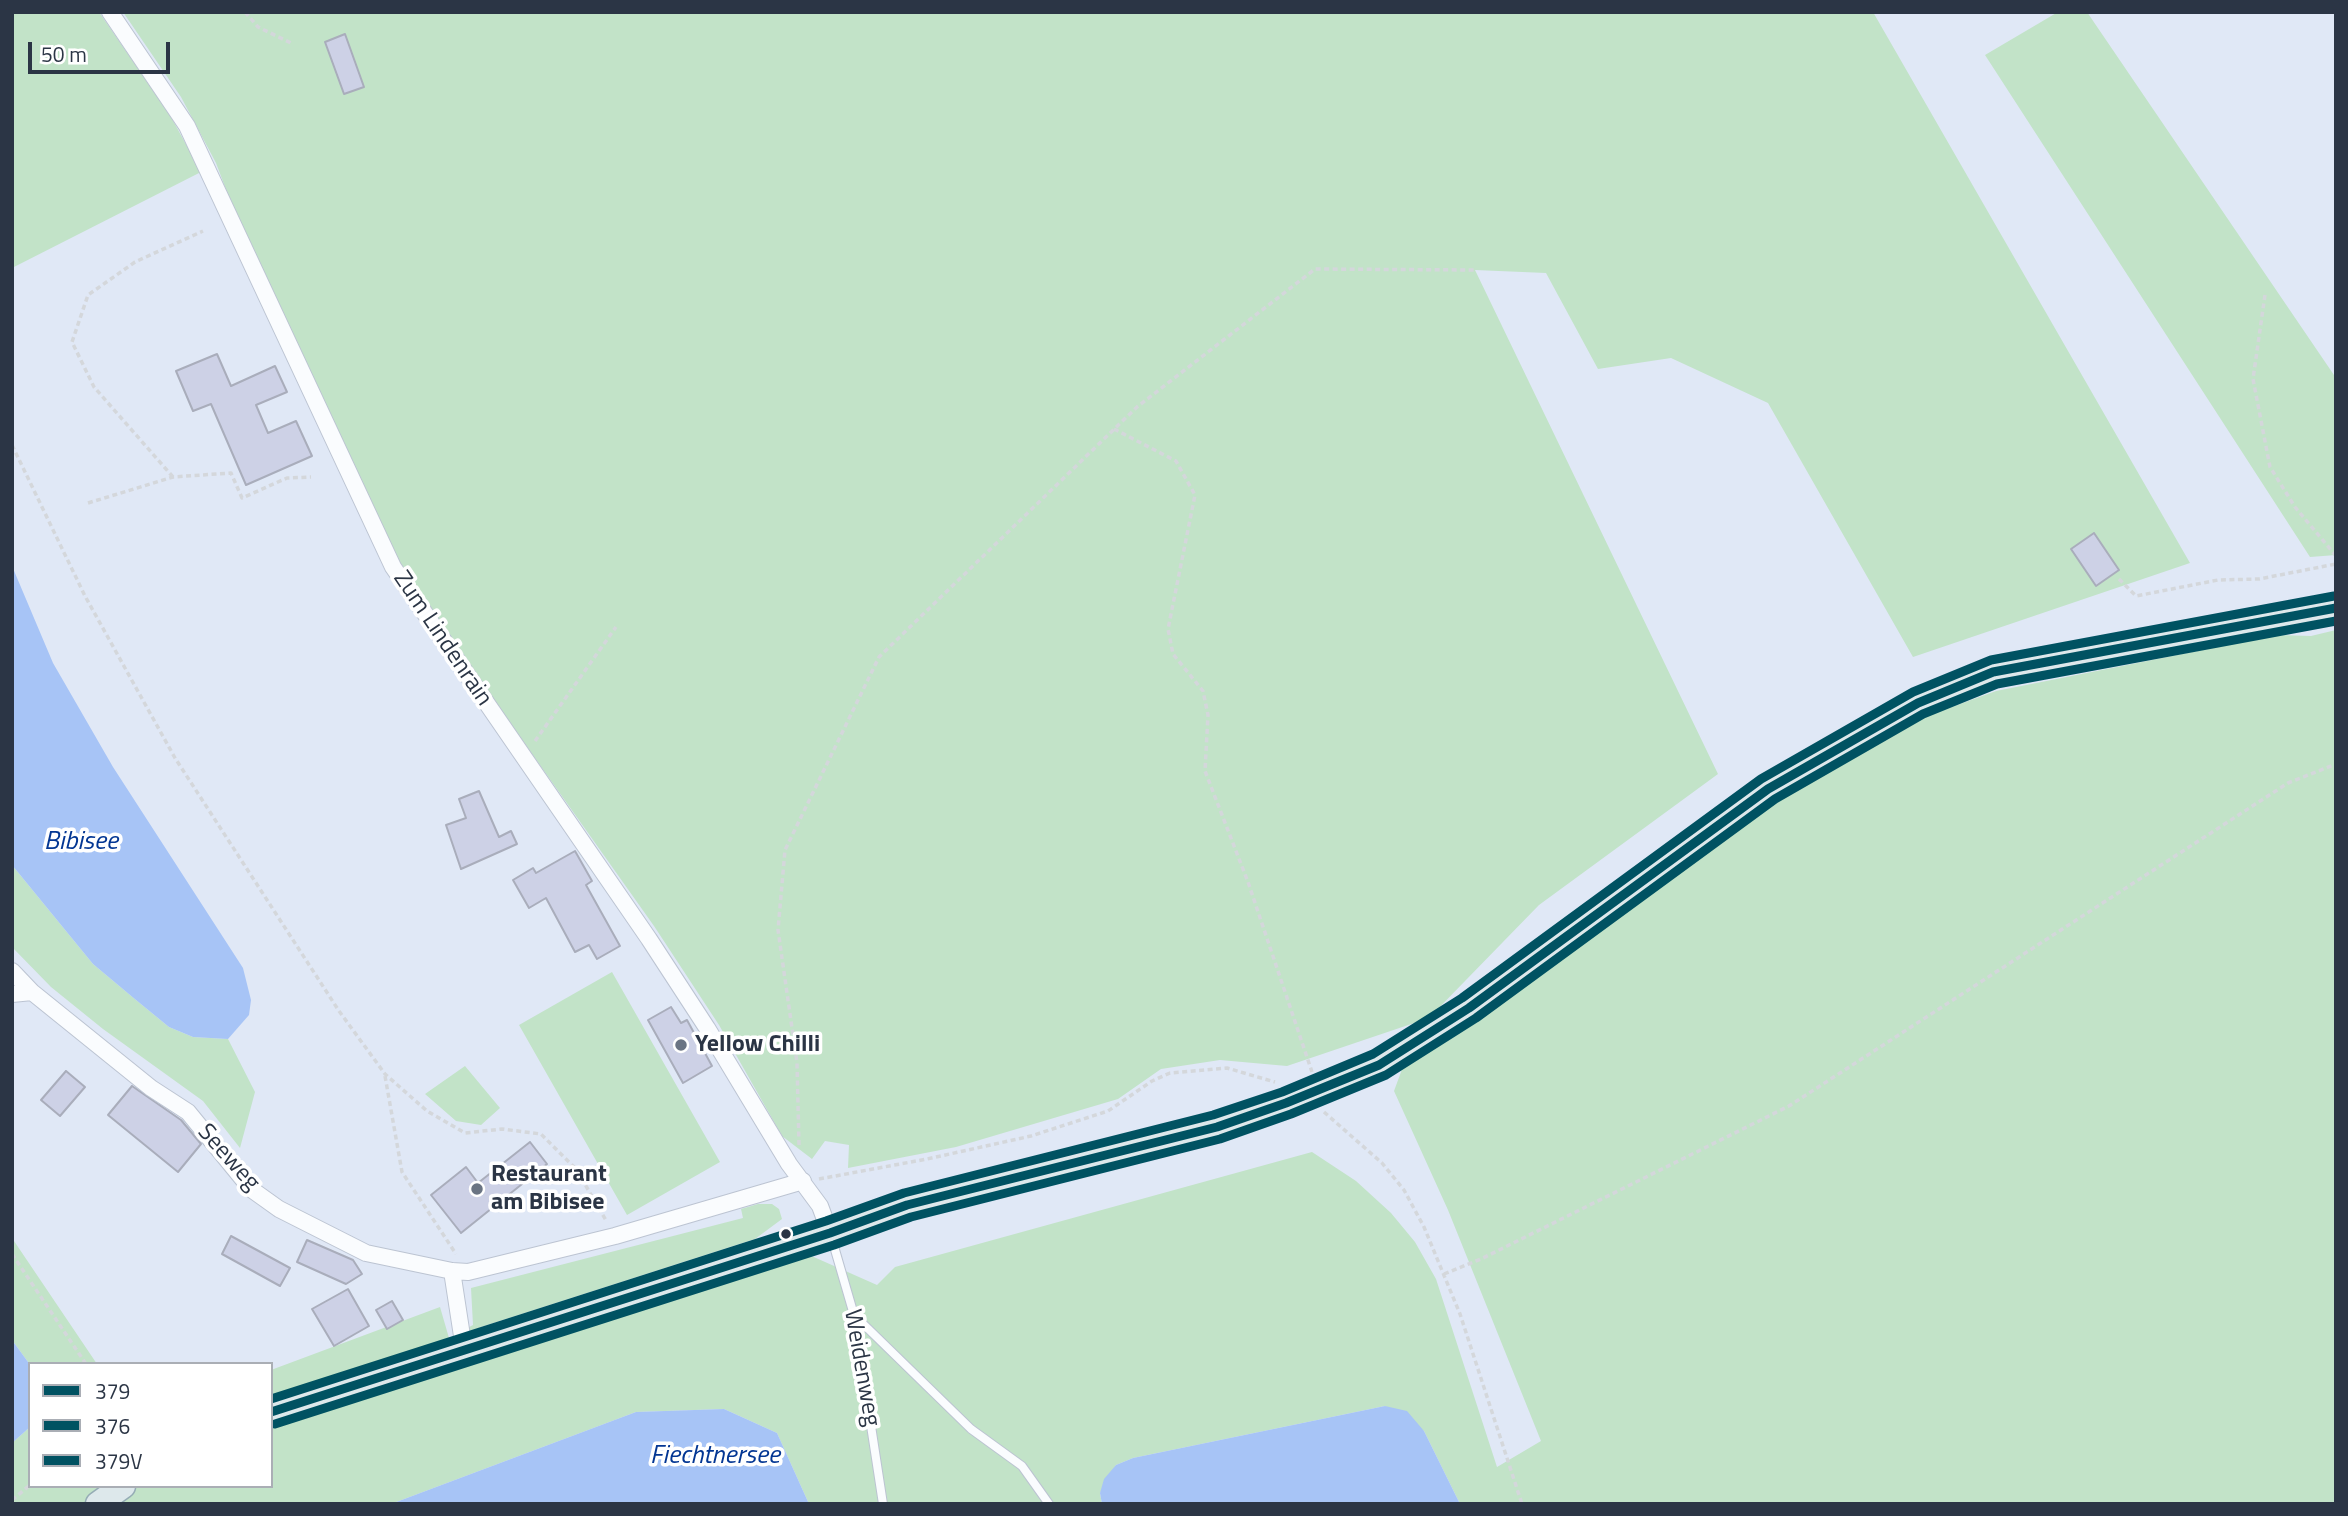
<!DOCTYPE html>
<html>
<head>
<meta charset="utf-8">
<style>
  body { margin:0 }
  #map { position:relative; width:2348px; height:1516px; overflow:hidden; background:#e0e8f6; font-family:"Titillium Web",sans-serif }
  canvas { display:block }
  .frame { position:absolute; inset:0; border:14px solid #2b3545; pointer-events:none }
  .legend { position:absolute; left:28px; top:1362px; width:245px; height:126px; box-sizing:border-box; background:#fff; border:2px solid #aaaeb5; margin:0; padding:9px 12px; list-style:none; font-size:21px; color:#2b3545 }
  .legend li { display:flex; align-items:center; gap:14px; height:35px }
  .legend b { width:35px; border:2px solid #aaaeb5 }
  .scale { position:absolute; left:28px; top:42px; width:142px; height:32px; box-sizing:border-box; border:4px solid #2b3545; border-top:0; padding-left:9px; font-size:21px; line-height:24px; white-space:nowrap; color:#2b3545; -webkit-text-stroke:5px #fff; paint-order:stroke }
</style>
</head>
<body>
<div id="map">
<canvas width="2348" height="1516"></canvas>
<div class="frame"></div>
<ul class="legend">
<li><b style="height:9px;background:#005262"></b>379</li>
<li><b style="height:9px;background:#005262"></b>376</li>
<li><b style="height:9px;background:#005262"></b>379V</li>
</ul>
<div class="scale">50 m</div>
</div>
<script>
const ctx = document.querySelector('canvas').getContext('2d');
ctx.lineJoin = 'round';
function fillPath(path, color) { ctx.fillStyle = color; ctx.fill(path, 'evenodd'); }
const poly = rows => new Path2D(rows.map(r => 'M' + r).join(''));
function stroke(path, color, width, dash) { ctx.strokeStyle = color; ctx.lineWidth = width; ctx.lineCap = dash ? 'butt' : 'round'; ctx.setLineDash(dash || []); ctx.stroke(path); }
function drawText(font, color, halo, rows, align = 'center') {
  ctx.font = font + ' "Titillium Web",sans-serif'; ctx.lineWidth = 7; ctx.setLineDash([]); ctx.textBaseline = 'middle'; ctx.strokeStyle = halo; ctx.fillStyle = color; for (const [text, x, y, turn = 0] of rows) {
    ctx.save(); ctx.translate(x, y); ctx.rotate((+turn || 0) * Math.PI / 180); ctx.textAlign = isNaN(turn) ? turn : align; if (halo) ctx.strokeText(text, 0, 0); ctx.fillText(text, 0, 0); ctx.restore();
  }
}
const green = poly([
  [12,12,99,12,170,115,201,172,12,268],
  [123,12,1873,12,2190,563,1913,657,1768,403,1671,358,1598,369,1546,273,1475,270,1718,774,1539,905,1429,1018,1287,1066,1220,1060,1161,1069,1118,1099,956,1147,848,1168,849,1145,825,1141,812,1159,782,1136,719,1025,654,926,398,565,233,208,216,163,181,97],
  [2058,12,2087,12,2336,378,2336,555,2310,557,1985,55],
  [2336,630,2336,1504,1460,1504,1424,1431,1385,1406,1133,1458,1116,1465,1100,1493,1102,1504,809,1504,777,1433,724,1409,636,1412,391,1504,12,1504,12,1443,30,1427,30,1486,271,1486,271,1370,440,1307,449,1338,473,1325,471,1288,743,1218,741,1209,758,1204,772,1204,779,1209,782,1219,755,1239,481,1327,368,1394,807,1254,877,1285,895,1267,1312,1152,1356,1181,1391,1213,1415,1242,1436,1279,1497,1467,1541,1441,1448,1210,1394,1091,1404,1064,1774,800,1924,717,1996,691,2278,635,2311,636],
  [12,865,93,964,136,1000,169,1027,193,1037,228,1039,255,1092,240,1148,203,1101,103,1029,51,987,12,947],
  [612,972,720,1162,627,1215,519,1025],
  [465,1066,500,1108,481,1125,456,1121,425,1094],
  [12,1238,97,1364,30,1364,30,1373,28,1362,12,1340]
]);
const water = poly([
  [12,566,53,663,113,767,243,968,251,1000,249,1015,228,1039,193,1037,169,1027,136,1000,93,964,12,865],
  [12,1340,28,1362,30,1373,30,1427,12,1443],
  [1385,1406,1407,1411,1424,1431,1460,1504,1102,1504,1100,1493,1104,1479,1116,1465,1133,1458],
  [724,1409,777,1433,809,1504,391,1504,636,1412]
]);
const building = poly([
  [345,34,364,87,344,94,325,42,345,34],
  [217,354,231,386,275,366,287,392,256,405,268,433,296,421,312,456,246,485,211,404,193,411,176,371,217,354],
  [2094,533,2119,570,2096,586,2071,549,2094,533],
  [479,791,499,837,511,831,517,844,461,869,446,825,466,818,459,799,479,791],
  [575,851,592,881,586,885,620,946,597,959,589,945,575,952,546,898,529,908,513,880,533,868,536,873,575,851],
  [671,1007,681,1023,687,1020,712,1066,683,1083,648,1020,671,1007],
  [66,1071,85,1087,60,1116,41,1100,66,1071],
  [132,1086,181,1120,201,1144,178,1172,108,1115,132,1086],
  [530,1142,547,1164,461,1233,431,1195,466,1167,478,1183,530,1142],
  [231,1236,290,1268,280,1286,222,1254,231,1236],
  [307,1240,353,1260,362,1274,346,1284,297,1262,307,1240],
  [348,1289,369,1326,334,1346,312,1309,348,1289],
  [392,1301,403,1320,387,1329,376,1310,392,1301]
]);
const path = poly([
  [245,12,258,27,291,43],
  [2265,295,2253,379,2270,467,2295,507,2336,556],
  [1114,429,1176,461,1195,495,1168,629,1173,654,1203,691,1208,715,1205,771,1248,882,1312,1072],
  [12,445,85,596,175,758,339,1011,385,1074,427,1111,465,1133,502,1129,541,1134,576,1169,607,1222],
  [173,477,94,387,72,342,88,295,135,262,203,231],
  [88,503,173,477,231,473,242,498,287,478,311,477],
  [2119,579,2136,596,2218,580,2259,579,2336,564],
  [535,741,616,627],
  [385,1076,402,1172,456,1254],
  [1324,1112,1382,1163,1404,1190,1424,1227,1460,1314,1522,1504],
  [799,1145,797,1063,778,930,785,850,879,657,1137,407,1315,269,1475,270],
  [819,1179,927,1159,1031,1136,1108,1111,1152,1081,1170,1073,1227,1068,1275,1082],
  [12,1254,86,1364],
  [1444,1274,1481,1259,1789,1106,2288,783,2336,764],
  [12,1500,30,1485]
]);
const service = poly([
  [831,1236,854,1315,883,1504],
  [854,1315,971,1429,1022,1466,1049,1504]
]);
const minor = poly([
  [110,12,187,126,393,567,649,939,707,1028,789,1164,820,1206,830,1233],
  [12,971,32,992,151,1088,188,1112,251,1189,279,1209,366,1253,452,1271,468,1272,615,1236,803,1181],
  [12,994,32,992],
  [452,1271,464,1349]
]);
const primary = poly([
  [271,1412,830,1233,907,1205,1217,1127,1286,1103,1379,1065,1469,1008,1768,789,1918,703,1993,672,2336,608],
  [98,1504,123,1486]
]);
const bus1 = poly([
  [271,1412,830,1233,907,1205,1217,1127,1286,1103,1379,1065,1469,1008,1768,789,1918,703,1993,672,2336,608]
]);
const bus2 = poly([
  [275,1424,834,1245,911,1217,1220,1139,1291,1114,1386,1075,1476,1018,1775,799,1923,714,1997,684,2336,621]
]);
const bus3 = poly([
  [271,1399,826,1221,904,1193,1213,1115,1282,1092,1373,1054,1462,998,1761,779,1913,692,1991,660,2334,596]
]);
const markers = [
  [681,1045,7,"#6a7483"],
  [477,1189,7,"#6a7483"],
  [786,1234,6,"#2b3545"]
];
const streetNames = [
  ["Zum Lindenrain",442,639,56],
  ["Seeweg",228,1158,48],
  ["Weidenweg",861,1368,80]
];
const poiNames = [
  ["Yellow Chilli",695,1045],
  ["Restaurant",491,1175],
  ["am Bibisee",491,1203]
];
const waterNames = [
  ["Bibisee",81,843],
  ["Fiechtnersee",715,1457]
];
fillPath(green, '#c2e3c8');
fillPath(water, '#a7c4f6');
fillPath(building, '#cdd1e6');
stroke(building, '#a9adbb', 2);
stroke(service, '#bcc4d2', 10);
stroke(minor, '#bcc4d2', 18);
stroke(primary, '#95acb5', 27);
stroke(path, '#d4d7db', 3.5, [5, 3.5]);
stroke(service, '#fafcfe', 8);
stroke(minor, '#fafcfe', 16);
stroke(primary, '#dde8eb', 24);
stroke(bus1, '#005262', 9);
stroke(bus2, '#005262', 9);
stroke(bus3, '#005262', 9);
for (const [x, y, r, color] of markers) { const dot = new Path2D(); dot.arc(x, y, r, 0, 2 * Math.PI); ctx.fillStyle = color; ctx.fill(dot); stroke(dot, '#fff', 2.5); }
drawText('24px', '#2b3545', '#fff', streetNames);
drawText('bold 24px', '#2b3545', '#fff', poiNames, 'left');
drawText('italic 26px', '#033693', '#fff', waterNames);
</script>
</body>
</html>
